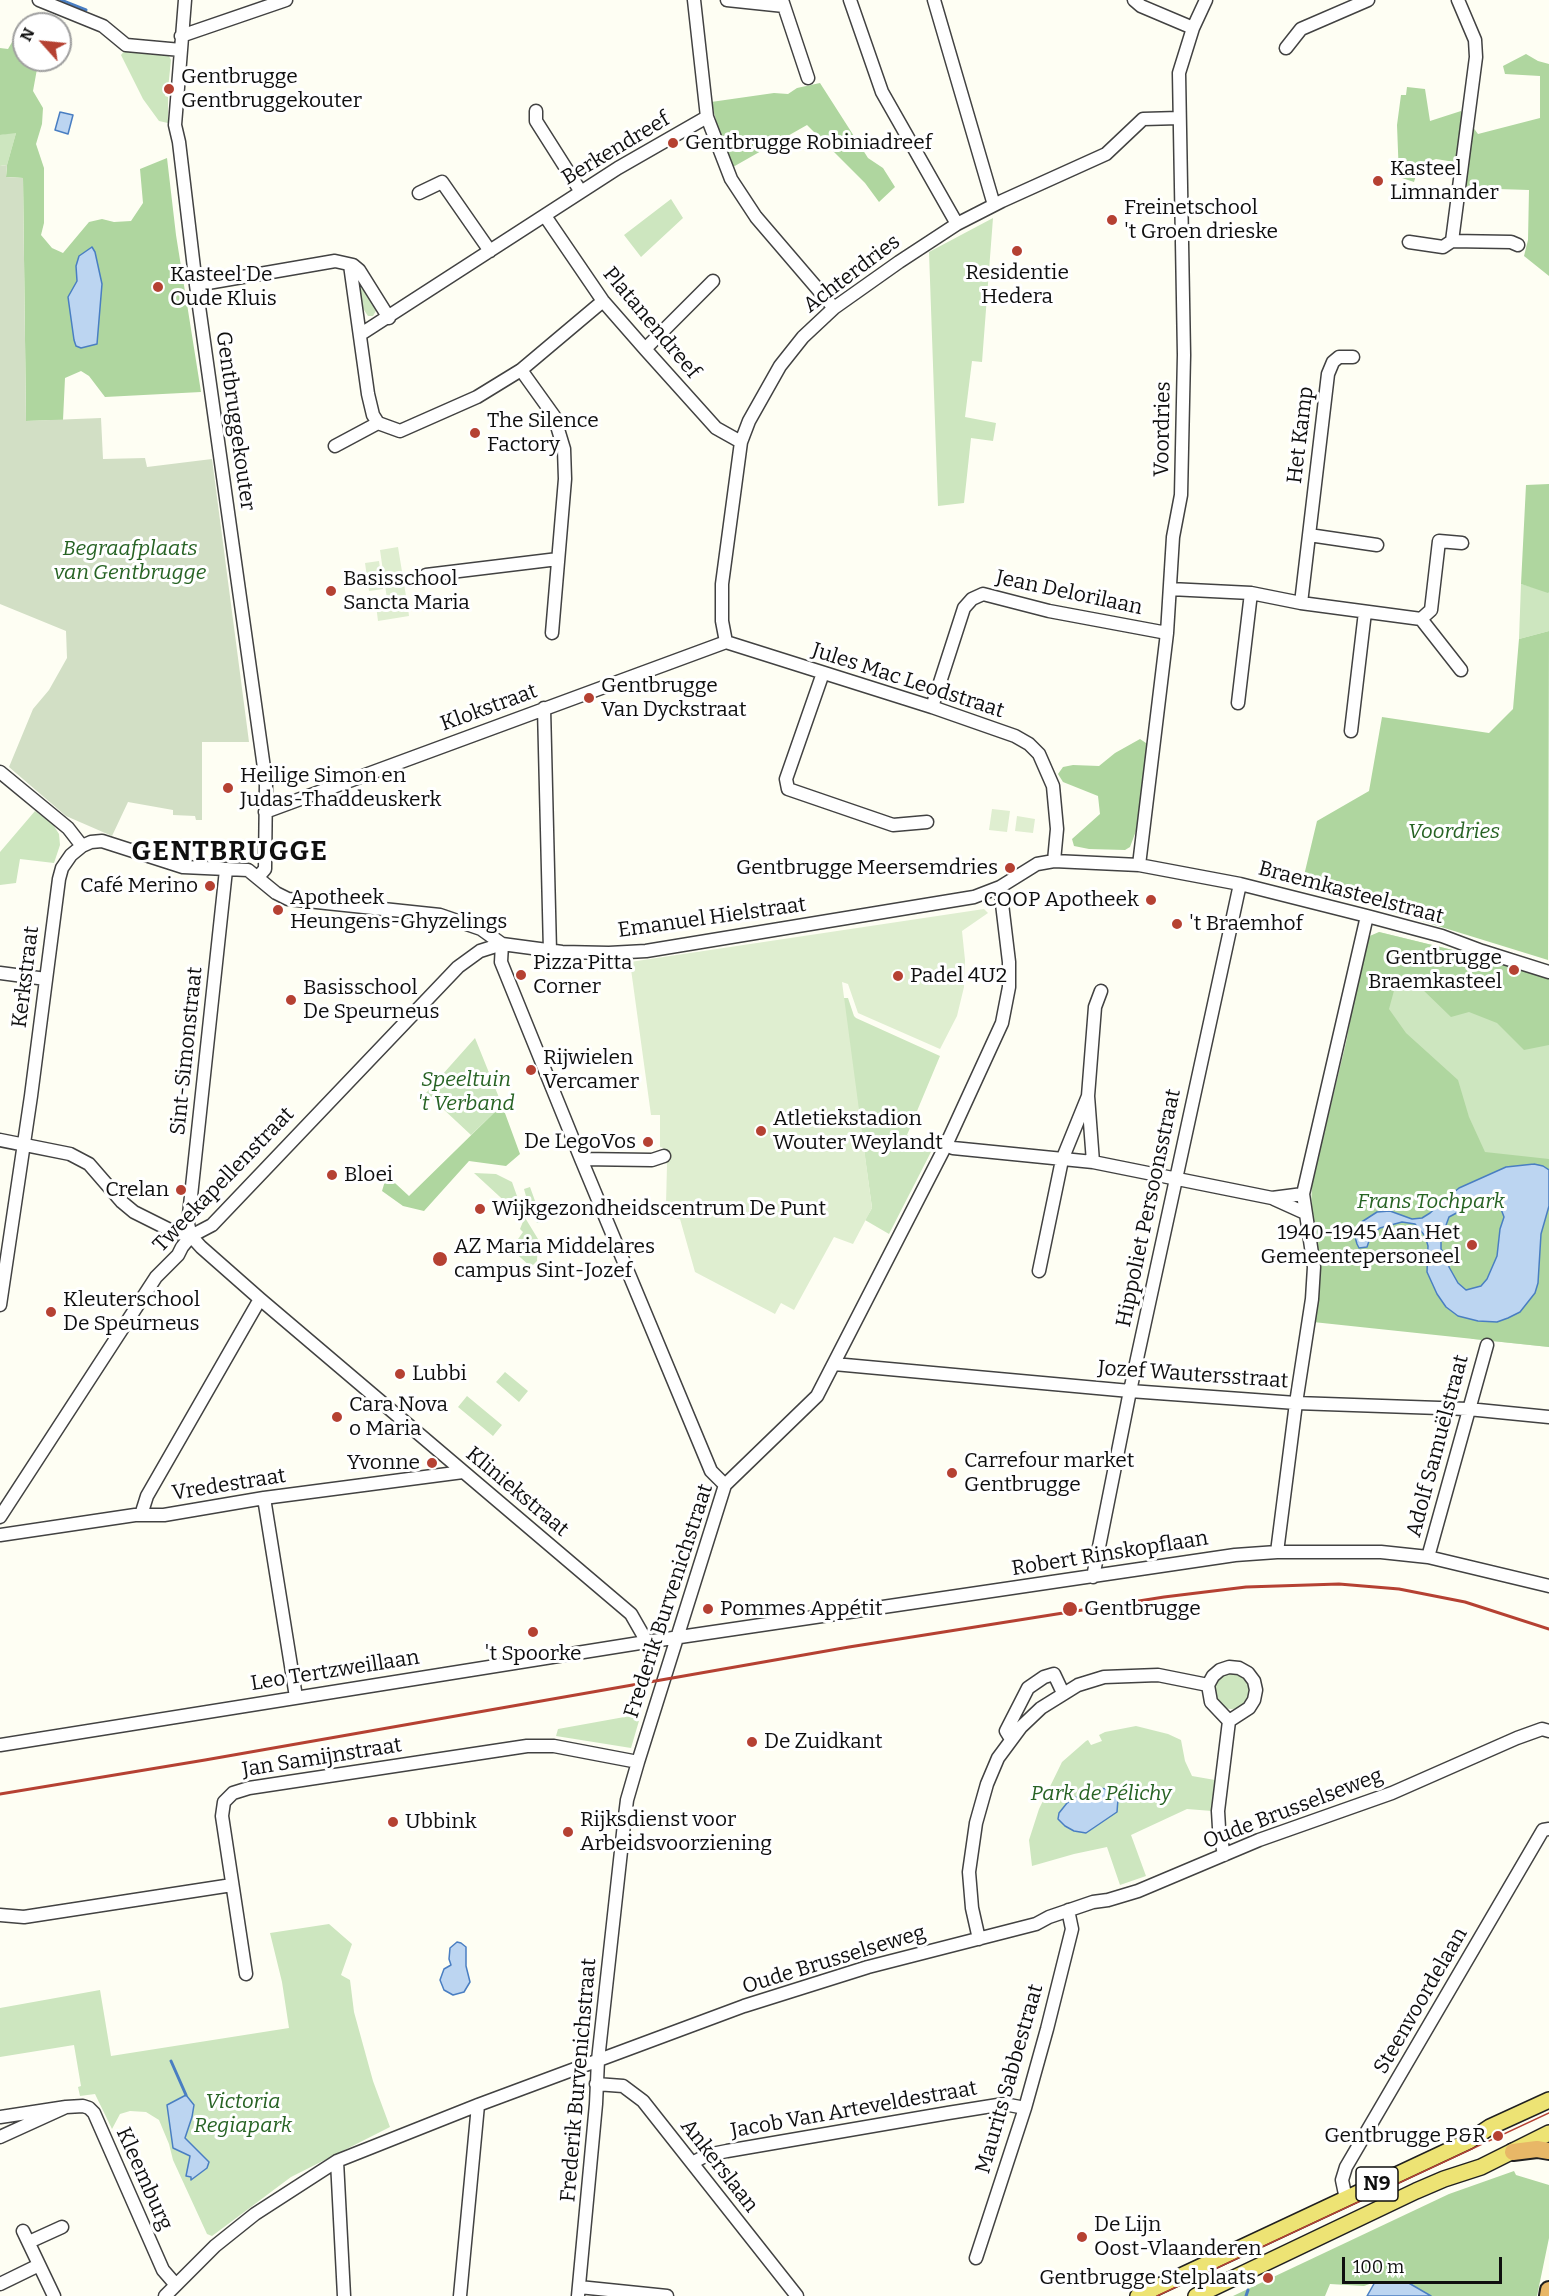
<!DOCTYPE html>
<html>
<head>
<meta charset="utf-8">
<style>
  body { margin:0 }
  #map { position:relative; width:1549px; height:2296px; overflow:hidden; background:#fefef3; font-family:Bitter,serif }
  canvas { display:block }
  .north { position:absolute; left:12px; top:12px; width:60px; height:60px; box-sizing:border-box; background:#fff; border:2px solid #9f9f9f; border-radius:50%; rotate:297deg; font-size:16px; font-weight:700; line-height:24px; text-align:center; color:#0f0f0f }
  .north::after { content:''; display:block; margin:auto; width:21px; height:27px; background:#b54132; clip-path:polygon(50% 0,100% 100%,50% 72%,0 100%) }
  .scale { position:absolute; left:1342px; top:2257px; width:160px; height:27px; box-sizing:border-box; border:3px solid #0f0f0f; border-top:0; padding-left:8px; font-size:18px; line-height:21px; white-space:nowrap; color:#0f0f0f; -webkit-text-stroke:4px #fff; paint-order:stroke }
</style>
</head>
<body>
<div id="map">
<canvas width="1549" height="2296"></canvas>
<div class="north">N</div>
<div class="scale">100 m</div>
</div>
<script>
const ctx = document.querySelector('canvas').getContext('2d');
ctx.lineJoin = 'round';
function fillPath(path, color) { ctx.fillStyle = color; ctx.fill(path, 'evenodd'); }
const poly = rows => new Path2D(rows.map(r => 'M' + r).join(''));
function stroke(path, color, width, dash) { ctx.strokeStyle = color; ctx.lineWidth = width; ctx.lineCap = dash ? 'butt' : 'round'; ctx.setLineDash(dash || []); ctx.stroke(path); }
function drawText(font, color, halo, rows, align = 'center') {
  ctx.font = font + ' Bitter,serif'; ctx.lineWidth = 6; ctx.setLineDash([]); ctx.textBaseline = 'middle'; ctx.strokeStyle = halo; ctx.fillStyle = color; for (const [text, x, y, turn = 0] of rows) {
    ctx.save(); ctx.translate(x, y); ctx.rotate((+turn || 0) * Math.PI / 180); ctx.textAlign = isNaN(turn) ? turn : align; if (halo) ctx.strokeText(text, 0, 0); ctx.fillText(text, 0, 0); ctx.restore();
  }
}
const green = poly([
  [126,49,166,54,169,56,171,60,168,89,166,89,165,96,168,97,168,123,159,121,143,99,121,55],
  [10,133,16,133,7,165,0,166,0,135],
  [671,199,683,218,641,257,624,235],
  [993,218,982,362,972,361,965,417,996,423,993,441,971,438,964,503,938,506,929,252],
  [359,282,377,309,373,316,368,316,362,307,356,284],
  [1521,584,1549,592,1549,631,1519,639],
  [35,811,52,823,59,834,60,845,54,863,20,859,16,883,0,885,0,852],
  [1379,932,1469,954,1549,979,1549,1347,1473,1339,1318,1284,1311,1199,1312,1184,1346,1043],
  [843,998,848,998,854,1016,856,1018,940,1056,907,1135,933,1148,889,1234,865,1220,872,1208],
  [475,1038,502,1105,471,1135,426,1093],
  [474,1173,496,1174,512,1182,524,1216,538,1239,537,1261,531,1267,511,1249,523,1232,520,1229,524,1219],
  [530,1187,543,1223,537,1223,529,1207,524,1189],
  [505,1372,528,1391,519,1402,496,1382],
  [467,1396,502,1425,493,1436,458,1407],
  '1214 1691a18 18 0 1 1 36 0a18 18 0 1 1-36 0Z',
  [641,1714,631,1748,556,1736,558,1729],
  [1136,1726,1168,1734,1181,1740,1185,1761,1192,1776,1215,1780,1212,1811,1187,1809,1131,1835,1146,1876,1120,1885,1107,1847,1074,1854,1032,1866,1029,1840,1039,1809,1062,1762,1086,1741,1088,1740,1091,1745,1102,1741,1099,1735,1105,1732],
  [329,1924,352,1944,341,1975,350,1980,354,2012,373,2081,390,2127,291,2177,212,2236,207,2234,173,2160,169,2144,159,2120,146,2112,130,2111,120,2114,112,2129,95,2094,80,2096,78,2087,81,2086,74,2045,0,2057,0,2008,100,1990,111,2056,289,2028,282,1982,270,1933]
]);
const forest = poly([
  [15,37,24,38,24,60,36,60,37,69,33,91,43,108,42,124,36,144,44,168,44,223,41,235,52,248,63,253,89,222,102,219,114,222,131,221,143,203,140,169,167,158,176,235,201,392,105,397,89,376,81,371,65,378,63,420,26,421,23,178,6,177,7,165,16,133,0,135,0,48,8,49],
  [1526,54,1538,61,1549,64,1549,276,1524,256,1528,240,1529,190,1467,188,1460,163,1436,159,1419,165,1414,182,1399,177,1397,125,1401,95,1406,95,1407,87,1425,89,1430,121,1461,111,1478,134,1540,118,1540,76,1505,74,1503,66],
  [820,83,868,158,883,168,895,187,879,202,865,183,807,125,733,167,721,138,711,102,774,93,788,94,797,88],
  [1549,484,1549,592,1548,593,1521,584,1526,485],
  [1549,631,1548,960,1302,884,1317,821,1369,791,1382,717,1489,733,1513,709,1519,639],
  [1140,739,1149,745,1136,831,1130,847,1125,850,1089,849,1074,846,1072,839,1100,814,1098,796,1063,782,1058,774,1063,767,1073,765,1099,766,1115,753],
  [1379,932,1469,954,1549,979,1549,1045,1524,1050,1497,1023,1469,1012,1451,1017,1420,987,1395,987,1389,1009,1406,1033,1458,1080,1469,1117,1485,1152,1549,1159,1549,1347,1313,1322,1312,1184,1346,1043,1365,938],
  [502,1105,520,1154,506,1166,469,1161,424,1211,403,1206,382,1191,385,1181,383,1172,409,1196],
  [1514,2171,1516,2175,1549,2185,1549,2238,1537,2296,1431,2296,1407,2282,1375,2282,1364,2286,1330,2284,1325,2296,1233,2296,1449,2194]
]);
const cemetery = poly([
  [7,165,6,177,23,178,26,421,101,418,103,459,145,458,147,467,212,459,249,742,202,742,202,820,196,820,195,816,173,815,173,810,128,802,112,836,66,816,9,767,33,709,49,690,67,658,66,631,0,604,0,166]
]);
const pitch = poly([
  [398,547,406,596,387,599,380,550],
  [379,561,383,589,369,591,365,563],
  [407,600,409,616,378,621,376,605],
  [992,809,1010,811,1007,832,989,830],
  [1017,816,1035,819,1033,833,1015,831],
  [984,909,988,913,962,931,965,960,964,987,957,1016,940,1049,858,1013,848,984,842,982,872,1208,853,1244,834,1237,794,1310,781,1303,775,1314,695,1272,680,1219,669,1217,666,1204,667,1165,663,1148,660,1147,660,1115,651,1115,630,962]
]);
const water = poly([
  [60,112,73,115,68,134,55,130,60,112],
  [92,247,95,252,102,284,97,344,81,348,76,346,74,340,68,297,77,281,76,266,79,256,92,247],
  [1534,1164,1543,1166,1549,1170,1549,1206,1541,1234,1538,1283,1535,1293,1520,1312,1508,1318,1497,1322,1478,1321,1458,1316,1446,1307,1437,1294,1427,1272,1428,1246,1425,1236,1415,1224,1402,1222,1380,1228,1371,1235,1367,1247,1359,1248,1357,1244,1355,1237,1360,1223,1377,1212,1390,1211,1412,1219,1422,1218,1430,1213,1459,1188,1506,1167,1534,1164],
  [1477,1202,1486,1202,1494,1205,1501,1209,1504,1217,1500,1229,1497,1256,1487,1279,1481,1286,1466,1290,1458,1283,1449,1267,1448,1259,1441,1249,1441,1239,1449,1217,1477,1202],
  [1095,1788,1109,1789,1118,1799,1117,1812,1086,1833,1074,1831,1065,1826,1058,1819,1059,1813,1067,1803,1086,1791,1095,1788],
  [457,1942,461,1943,466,1947,466,1966,470,1982,464,1992,453,1995,444,1990,440,1980,444,1969,451,1965,449,1959,450,1948,457,1942],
  [186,2095,194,2105,192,2117,185,2138,209,2162,207,2168,191,2180,191,2177,186,2176,190,2156,173,2148,167,2105,186,2095],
  [1375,2282,1407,2282,1431,2296,1367,2296,1375,2282]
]);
const stream = poly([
  [61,0,86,10],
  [171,2061,186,2095],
  [1246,2296,1248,2290]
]);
const minor = poly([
  [39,0,103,26,126,45,181,50],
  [185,0,175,125,179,142,196,285,266,782,265,869,258,877],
  [694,0,707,117,731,179,756,217,834,308],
  [727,0,784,6,782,0],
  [850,0,882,92,957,224],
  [934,0,994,205],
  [1134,0,1141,6,1193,28],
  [784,6,808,78],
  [181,36,286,0],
  [1286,48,1301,29,1368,0],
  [536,111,536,121,581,192],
  [419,193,442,182,490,251],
  [545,216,603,301,645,349,716,428,741,442],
  [1452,241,1476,57,1475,40,1458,0],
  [1409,242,1443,247,1452,241,1511,242,1518,245],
  [350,265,368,394,373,415,378,423,400,431,477,397,521,370,603,301],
  [196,285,335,261,353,265,359,270,389,318],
  [361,334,618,168,707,117],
  [645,349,713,281],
  [521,370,554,416,564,449,565,479,552,633],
  [335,446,378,423],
  [1309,535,1377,545],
  [426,575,558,559],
  [1170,589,1251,593,1301,603,1421,619,1461,670],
  [1301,603,1328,374,1333,362,1339,357,1353,357],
  [1421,619,1431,610,1439,541,1462,543],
  [726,642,722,621,722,584,741,442,749,421,780,366,803,337,834,308,899,262,957,224,1002,201,1106,154,1143,119,1179,118],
  [726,642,932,707,1015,736,1029,744,1039,754,1053,786,1057,829,1054,861],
  [823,673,786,779,788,789,893,825,927,822],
  [1238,703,1251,593],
  [932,707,964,608,972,599,983,594,1049,611,1167,633],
  [544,708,550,951],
  [1351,731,1365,612],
  [0,772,68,828,82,846],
  [265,812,726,642],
  [1139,865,1167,633,1173,537,1181,495,1184,355,1179,73,1193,28,1206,0],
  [226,870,188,1224,191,1236,201,1247,260,1299,631,1614,647,1642],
  [502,944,501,962,581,1159,711,1471,725,1485],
  [0,973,46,979],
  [0,1140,70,1154,89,1164,122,1202,134,1212,174,1232,191,1236],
  [946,1145,953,1148,1093,1162,1272,1198,1303,1194],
  [581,1159,652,1160,664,1156],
  [1093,1162,1088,1096,1095,1007,1101,991],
  [1274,1199,1305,1213],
  [1039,1271,1062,1160,1088,1096],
  [0,1305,31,1096,59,879,62,868,71,855,82,846,91,842,102,841,183,867,248,870,276,893,288,899,440,915,481,929,502,944,562,952,609,953,646,951,974,897,1000,887,1037,864,1054,861,1139,865,1240,884,1367,916,1442,936,1482,951,1549,972],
  [834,1364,1130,1391,1296,1403,1468,1409,1549,1417],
  [264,1498,296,1697],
  [141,1515,147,1496,260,1299],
  [0,1517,156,1277,178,1255,182,1247,191,1236,212,1225,458,967,480,951,502,944],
  [0,1535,135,1515,164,1515,264,1498,463,1472],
  [1277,1552,1296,1403,1312,1299,1314,1267,1303,1194,1367,916],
  [1428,1557,1487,1345],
  [1093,1577,1130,1391,1240,884],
  [1208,1685,1213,1676,1220,1670,1229,1667,1239,1668,1248,1673,1254,1681,1256,1690,1254,1700,1249,1708,1229,1721],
  [1011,1739,1006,1731,1028,1688,1044,1677,1054,1674,1063,1693],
  [0,1745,646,1642,1235,1555,1277,1552,1381,1552,1428,1557,1549,1586],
  [0,1915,24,1917,232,1885],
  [979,1939,972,1908,969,1872,976,1823,987,1784,998,1758,1021,1727,1041,1708,1078,1685,1104,1677,1158,1675,1208,1685,1211,1702,1229,1721,1218,1811,1219,1828,1224,1855],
  [246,1974,222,1816,224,1802,233,1793,249,1788,527,1746,554,1746,638,1762],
  [596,2084,623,2086,643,2101,797,2296],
  [66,2107,83,2106,89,2108,94,2113,163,2270,176,2285],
  [0,2117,66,2107,0,2137],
  [337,2161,344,2296],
  [692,2163,707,2155,727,2151,948,2113,1004,2104,1025,2108],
  [1346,2199,1342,2180,1346,2167,1543,1830,1549,1829],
  [23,2231,54,2296],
  [29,2242,62,2227],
  [976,2258,1025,2108,1047,2029,1072,1929,1068,1910],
  [0,2284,39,2265],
  [579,2287,667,2296],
  [165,2296,215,2246,255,2214,337,2161,478,2105,744,2006,868,1967,1036,1924,1049,1917,1093,1902,1108,1900,1138,1891,1259,1840,1392,1793,1517,1738,1542,1729,1549,1731],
  [460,2296,478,2105],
  [578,2296,596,2104,598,2060,624,1824,627,1800,638,1762,725,1485,817,1396,946,1145,1002,1023,1009,987,1009,962,1000,887]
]);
const major = poly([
  [1138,2296,1469,2141,1490,2127,1549,2100],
  [1196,2296,1416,2191,1444,2179,1481,2167,1549,2133]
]);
const highway = poly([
  [1513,2152,1537,2149,1549,2151],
  [1548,2296,1549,2290]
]);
const tram = poly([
  [1157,2296,1549,2113]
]);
const rail = poly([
  [0,1794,205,1760,849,1647,1164,1597,1246,1587,1339,1584,1399,1589,1465,1602,1549,1629]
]);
const markers = [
  [169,89,6,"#b54132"],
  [673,143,6,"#b54132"],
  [1378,181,6,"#b54132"],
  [1112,220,6,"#b54132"],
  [1017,251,6,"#b54132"],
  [158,287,6,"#b54132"],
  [475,433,6,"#b54132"],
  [331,591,6,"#b54132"],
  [589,698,6,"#b54132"],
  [228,788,6,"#b54132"],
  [1010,868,6,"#b54132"],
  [210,886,6,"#b54132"],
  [1151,900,6,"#b54132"],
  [278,910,6,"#b54132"],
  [1177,924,6,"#b54132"],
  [1514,970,6,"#b54132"],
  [521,975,6,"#b54132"],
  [898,976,6,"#b54132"],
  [291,1000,6,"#b54132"],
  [531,1070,6,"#b54132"],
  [761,1131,6,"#b54132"],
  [648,1142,6,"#b54132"],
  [332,1175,6,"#b54132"],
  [181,1190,6,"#b54132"],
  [480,1209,6,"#b54132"],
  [1472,1245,6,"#b54132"],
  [440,1259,8,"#b54132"],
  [51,1312,6,"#b54132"],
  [400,1374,6,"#b54132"],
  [337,1417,6,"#b54132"],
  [432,1463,6,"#b54132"],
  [952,1473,6,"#b54132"],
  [708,1609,6,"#b54132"],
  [1070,1609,8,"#b54132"],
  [533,1632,6,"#b54132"],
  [752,1742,6,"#b54132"],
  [393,1822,6,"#b54132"],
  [568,1832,6,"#b54132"],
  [1498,2136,6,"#b54132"],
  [1082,2237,6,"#b54132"],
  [1268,2278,6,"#b54132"]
];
const shields = [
  [1377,2184,42]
];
const shieldNames = [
  ["N9",1377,2184]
];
const poiNames = [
  ["Gentbrugge",181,77],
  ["Gentbruggekouter",181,101],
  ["Gentbrugge Robiniadreef",685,143],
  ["Kasteel",1390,169],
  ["Limnander",1390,193],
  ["Freinetschool",1124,208],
  ["'t Groen drieske",1124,232],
  ["Residentie",1017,273,"center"],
  ["Hedera",1017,297,"center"],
  ["Kasteel De",170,275],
  ["Oude Kluis",170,299],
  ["The Silence",487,421],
  ["Factory",487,445],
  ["Basisschool",343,579],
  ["Sancta Maria",343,603],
  ["Gentbrugge",601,686],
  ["Van Dyckstraat",601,710],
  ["Heilige Simon en",240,776],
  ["Judas-Thaddeuskerk",240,800],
  ["Gentbrugge Meersemdries",998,868,"right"],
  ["Café Merino",198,886,"right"],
  ["Apotheek",290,898],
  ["Heungens-Ghyzelings",290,922],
  ["COOP Apotheek",1139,900,"right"],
  ["'t Braemhof",1189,924],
  ["Gentbrugge",1502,958,"right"],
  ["Braemkasteel",1502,982,"right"],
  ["Pizza Pitta",533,963],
  ["Corner",533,987],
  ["Padel 4U2",910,976],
  ["Basisschool",303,988],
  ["De Speurneus",303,1012],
  ["Rijwielen",543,1058],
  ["Vercamer",543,1082],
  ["Atletiekstadion",773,1119],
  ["Wouter Weylandt",773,1143],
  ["De LegoVos",636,1142,"right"],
  ["Bloei",344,1175],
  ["Crelan",169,1190,"right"],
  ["Wijkgezondheidscentrum De Punt",492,1209],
  ["1940-1945 Aan Het",1460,1233,"right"],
  ["Gemeentepersoneel",1460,1257,"right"],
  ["AZ Maria Middelares",454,1247],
  ["campus Sint-Jozef",454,1271],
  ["Kleuterschool",63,1300],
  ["De Speurneus",63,1324],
  ["Lubbi",412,1374],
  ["Cara Nova",349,1405],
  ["o Maria",349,1429],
  ["Carrefour market",964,1461],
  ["Gentbrugge",964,1485],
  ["Yvonne",420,1463,"right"],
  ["Pommes Appétit",720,1609],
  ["Gentbrugge",1084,1609],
  ["'t Spoorke",533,1654,"center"],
  ["De Zuidkant",764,1742],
  ["Rijksdienst voor",580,1820],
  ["Arbeidsvoorziening",580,1844],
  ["Ubbink",405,1822],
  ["Gentbrugge P&R",1486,2136,"right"],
  ["De Lijn",1094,2225],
  ["Oost-Vlaanderen",1094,2249],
  ["Gentbrugge Stelplaats",1256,2278,"right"]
];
const streetNames = [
  ["Berkendreef",616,149,-31],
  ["Achterdries",852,274,-37],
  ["Platanendreef",651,323,50],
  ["Gentbruggekouter",235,421,82],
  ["Voordries",1163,429,-89],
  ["Het Kamp",1301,435,-83],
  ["Jean Delorilaan",1069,593,12],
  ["Jules Mac Leodstraat",908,681,18],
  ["Klokstraat",489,708,-20],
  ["Braemkasteelstraat",1351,893,15],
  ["Emanuel Hielstraat",712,918,-8],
  ["Kerkstraat",26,977,-83],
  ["Sint-Simonstraat",187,1051,-84],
  ["Tweekapellenstraat",224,1180,-46],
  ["Hippoliet Persoonsstraat",1149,1208,-78],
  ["Jozef Wautersstraat",1193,1375,4],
  ["Adolf Samuëlstraat",1438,1446,-75],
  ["Vredestraat",229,1485,-9],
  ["Kliniekstraat",517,1492,40],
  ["Robert Rinskopflaan",1110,1554,-9],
  ["Frederik Burvenichstraat",669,1601,-72],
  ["Leo Tertzweillaan",335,1671,-9],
  ["Jan Samijnstraat",322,1758,-9],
  ["Oude Brusselseweg",1293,1809,-21],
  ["Oude Brusselseweg",834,1960,-17],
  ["Steenvoordelaan",1421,2001,-60],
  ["Maurits Sabbestraat",1010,2079,-74],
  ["Frederik Burvenichstraat",579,2080,-85],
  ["Jacob Van Arteveldestraat",854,2110,-10],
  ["Ankerslaan",719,2166,52],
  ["Kleemburg",144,2179,66]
];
const parkNames = [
  ["Begraafplaats",130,549],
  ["van Gentbrugge",130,573],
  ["Voordries",1454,832],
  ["Speeltuin",466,1080],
  ["'t Verband",466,1104],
  ["Frans Tochpark",1431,1202],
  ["Park de Pélichy",1101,1794],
  ["Victoria",243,2102],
  ["Regiapark",243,2126]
];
const districtNames = [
  ["GENTBRUGGE",230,852]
];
fillPath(green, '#cde6bf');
fillPath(forest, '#afd69f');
fillPath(cemetery, '#d2dfc5');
fillPath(pitch, '#dfeed0');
fillPath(water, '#bcd5f1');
stroke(water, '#497ec2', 1.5);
stroke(stream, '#497ec2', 3);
stroke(minor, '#424242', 15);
stroke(major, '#202020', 18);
stroke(highway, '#202020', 20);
stroke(minor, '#fff', 12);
stroke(major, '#ede374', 15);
stroke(highway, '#e8b767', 16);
stroke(tram, '#b54132', 1.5);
stroke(rail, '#b54132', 3);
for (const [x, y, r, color] of markers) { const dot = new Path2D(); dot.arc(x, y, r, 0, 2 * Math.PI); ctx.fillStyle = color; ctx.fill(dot); stroke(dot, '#fff', 2); }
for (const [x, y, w] of shields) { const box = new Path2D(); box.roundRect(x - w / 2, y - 17, w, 34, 4.5); ctx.fillStyle = '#fff'; ctx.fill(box); stroke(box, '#0f0f0f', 1.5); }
drawText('bold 20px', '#0f0f0f', null, shieldNames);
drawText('21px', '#0f0f0f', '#fff', poiNames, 'left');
drawText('21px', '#0f0f0f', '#fff', streetNames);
drawText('italic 21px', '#276324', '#fff', parkNames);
ctx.letterSpacing = '1.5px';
drawText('bold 27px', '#0f0f0f', '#fff', districtNames);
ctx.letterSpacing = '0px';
</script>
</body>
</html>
